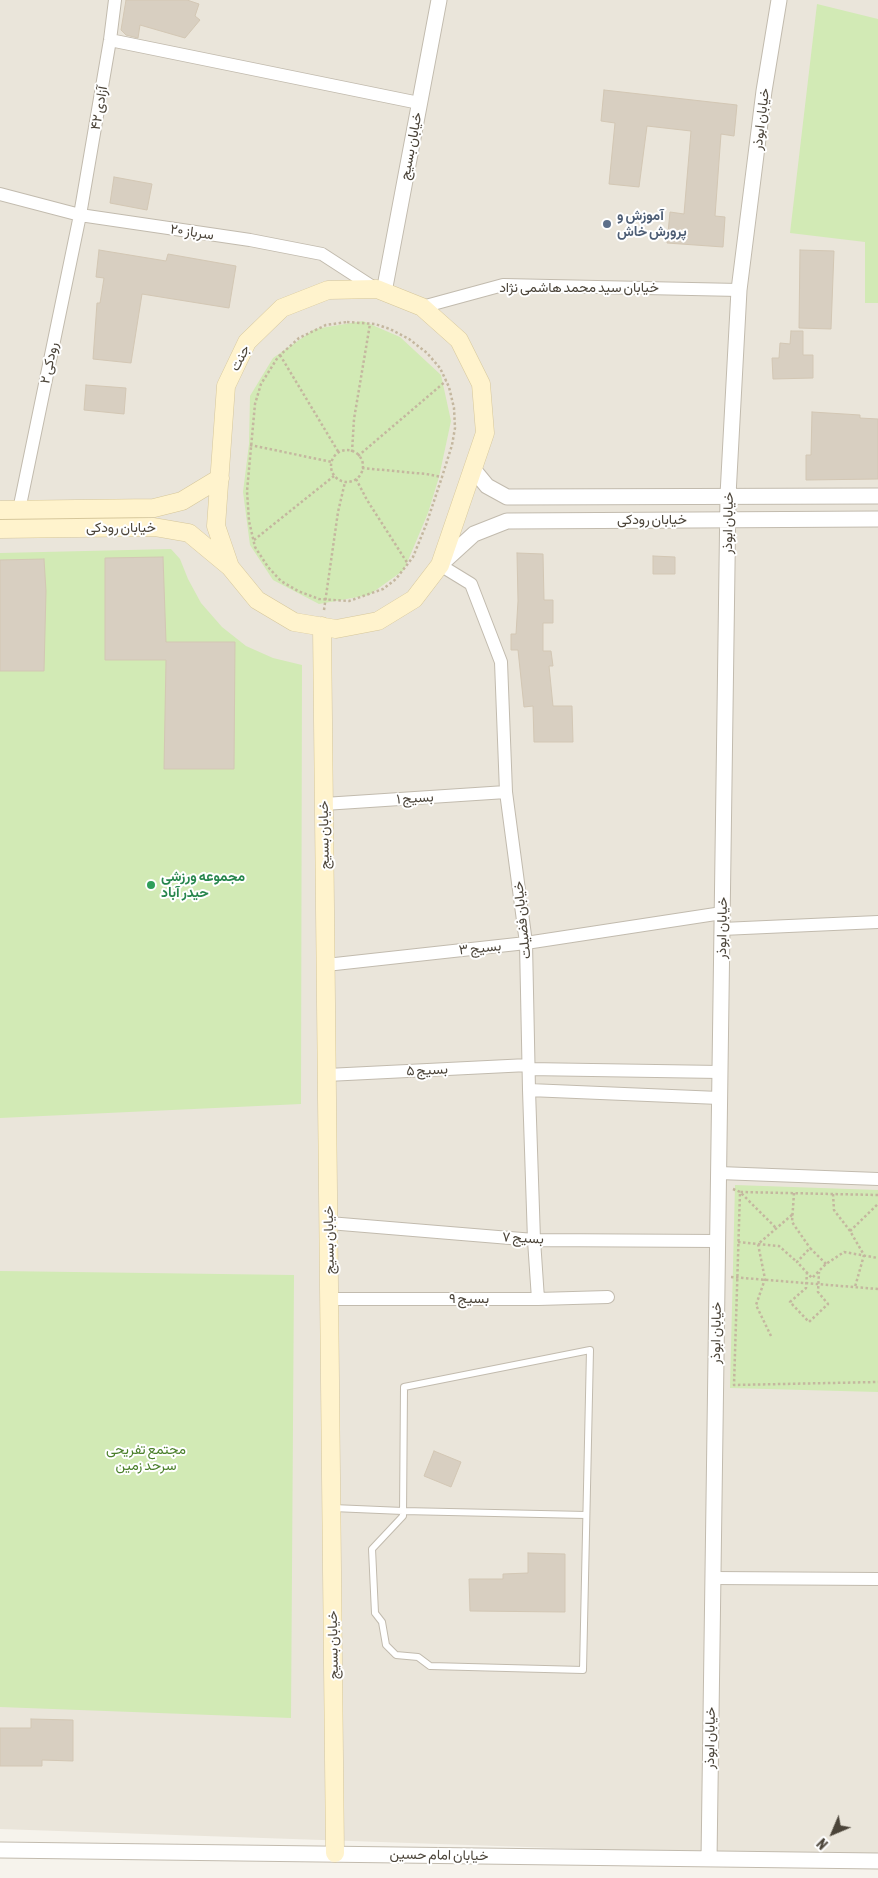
<!DOCTYPE html>
<html>
<head>
<meta charset="utf-8">
<style>
  body { margin:0 }
  #map { position:relative; width:878px; height:1878px; overflow:hidden; background:#f6f3ec; font-family:"Asap Condensed",sans-serif }
  canvas { display:block }
  .north { position:absolute; left:808px; top:1808px; width:50px; height:50px; -webkit-text-stroke:4px #fff; paint-order:stroke; rotate:225deg; font-size:14px; font-weight:700; line-height:20px; text-align:center; color:#4b4439 }
  .north::after { content:''; display:block; margin:auto; width:18px; height:22px; background:#4b4439; clip-path:polygon(50% 0,100% 100%,50% 72%,0 100%) }
</style>
</head>
<body>
<div id="map">
<canvas width="878" height="1878"></canvas>
<div class="north">N</div>
</div>
<script>
const ctx = document.querySelector('canvas').getContext('2d');
ctx.lineJoin = 'round';
function fillPath(path, color) { ctx.fillStyle = color; ctx.fill(path, 'evenodd'); }
const poly = rows => new Path2D(rows.map(r => 'M' + r).join(''));
function stroke(path, color, width, dash) { ctx.strokeStyle = color; ctx.lineWidth = width; ctx.lineCap = dash ? 'butt' : 'round'; ctx.setLineDash(dash || []); ctx.stroke(path); }
function drawText(font, color, halo, rows, align = 'center') {
  ctx.font = font + ' "Asap Condensed",Vazirmatn,sans-serif'; ctx.lineWidth = 4; ctx.setLineDash([]); ctx.textBaseline = 'middle'; ctx.strokeStyle = halo; ctx.fillStyle = color; for (const [text, x, y, turn = 0] of rows) {
    ctx.save(); ctx.translate(x, y); ctx.rotate((+turn || 0) * Math.PI / 180); ctx.textAlign = isNaN(turn) ? turn : align; if (halo) ctx.strokeText(text, 0, 0); ctx.fillText(text, 0, 0); ctx.restore();
  }
}
const residential = poly([
  [0,0,878,0,878,1859,0,1829]
]);
const green = poly([
  [817,4,878,19,878,303,865,303,865,242,790,233],
  [363,321,400,337,441,375,451,421,439,477,428,513,404,570,369,595,319,604,273,580,250,545,243,492,249,444,250,396,273,358,315,329],
  [171,549,180,559,188,579,201,603,222,627,246,646,273,658,302,665,301,1104,0,1118,0,553],
  [735,1185,878,1190,878,1392,730,1388],
  [0,1271,294,1275,291,1718,0,1707]
]);
const building = poly([
  [126,0,187,0,199,4,195,16,200,20,185,38,140,25,138,38,126,35,121,30,126,0],
  [604,90,737,105,734,136,721,134,715,216,725,217,723,247,667,243,670,212,684,214,691,131,647,126,639,187,609,184,615,123,601,121,604,90],
  [114,177,152,184,147,210,110,203,114,177],
  [99,250,166,261,168,254,236,266,229,308,142,294,131,363,93,359,97,303,100,303,104,278,96,277,99,250],
  [800,250,834,251,831,329,799,328,800,250],
  [791,331,803,331,803,355,813,355,813,378,773,379,772,358,779,358,780,343,790,344,791,331],
  [86,385,126,388,124,414,84,410,86,385],
  [812,412,860,415,860,418,878,419,878,479,806,480,806,455,811,455,812,412],
  [517,553,543,554,544,600,553,600,553,623,543,623,543,651,551,651,553,666,549,666,553,706,572,706,573,742,534,742,533,706,524,707,518,650,511,650,511,634,516,634,518,601,517,553],
  [653,556,675,557,675,574,653,574,653,556],
  [163,557,166,642,235,642,234,769,164,769,166,660,105,660,105,558,163,557],
  [44,559,46,591,44,671,0,671,0,560,44,559],
  [434,1451,461,1462,451,1487,424,1476,434,1451],
  [528,1553,565,1554,565,1612,470,1611,469,1579,503,1579,503,1574,528,1573,528,1553],
  [31,1719,73,1720,73,1761,42,1760,42,1766,0,1766,0,1728,31,1728,31,1719]
]);
const path = poly([
  [347,322,375,324,390,329,409,339,427,353,440,368,449,387,454,408,455,428,452,445,442,477,426,525,413,557,396,579,383,589,349,601,319,599,298,591,281,581,268,567,255,547,249,521,247,491,255,404,261,384,278,357,299,338,326,325,347,322],
  [280,355,339,453],
  [250,445,332,462],
  '331 466a16 16 0 1 1 32 0a16 16 0 1 1-32 0Z',
  [352,452,354,419,370,324],
  [358,456,446,381],
  [362,468,426,474,442,477],
  [356,479,367,500,408,564],
  [254,540,334,476],
  [324,610,338,512,345,482],
  [733,1189,740,1192,776,1228],
  [794,1193,792,1222,810,1248],
  [833,1194,834,1210,850,1231,864,1255,855,1287],
  [878,1195,740,1192,734,1385,878,1382],
  [850,1231,878,1204],
  [738,1242,779,1246,797,1262],
  [826,1264,810,1248,797,1262,812,1278,826,1264,844,1252,878,1258],
  [807,1272,806,1288,790,1302,809,1322,828,1304,818,1292,819,1272],
  [731,1277,878,1289],
  [771,1336,756,1305,765,1279,758,1244,793,1214]
]);
const service = poly([
  [590,1350,583,1670,430,1666,418,1657,396,1655,386,1645,382,1622,375,1613,372,1549,403,1516,404,1387,590,1350],
  [333,1508,403,1511,586,1515]
]);
const minor = poly([
  [110,40,419,103],
  [0,194,80,215,250,240,322,254,376,289],
  [422,307,503,285,739,290],
  [19,510,80,215,110,40,115,0],
  [440,565,471,584,501,662,506,792,526,943,529,1090,534,1240,538,1299],
  [324,804,506,792],
  [722,929,878,922],
  [326,965,526,943,722,913],
  [528,1069,720,1072],
  [327,1075,528,1065],
  [529,1090,719,1098],
  [719,1173,878,1179],
  [329,1223,534,1240,718,1241],
  [329,1299,538,1299,608,1297],
  [712,1578,878,1579]
]);
const tertiary = poly([
  [384,292,439,0],
  [473,469,487,486,507,497,878,496],
  [440,565,474,534,507,521,878,519],
  [0,1850,878,1861],
  [709,1859,728,495,739,290,764,91,779,0]
]);
const secondary = poly([
  [377,289,422,307,459,340,481,384,485,433,440,565,414,599,378,621,336,629,294,622,257,600,230,567,216,526,226,386,247,342,282,308,328,290,377,289],
  [0,510,154,508,182,501,220,478],
  [0,529,154,527,189,533,230,567],
  [322,626,335,1853]
]);
const markers = [
  [607,224,5,"#5c6f8a"],
  [151,885,5,"#2e9e5b"]
];
const streetNames = [
  ["آزادی ۴۲",99,108,-80],
  ["خیابان ابوذر",761,119,-83],
  ["خیابان بسیج",411,146,-79],
  ["سرباز ۲۰",192,232,8],
  ["خیابان سید محمد هاشمی نژاد",579,288],
  ["جنت",240,358,-63],
  ["رودکی ۲",49,363,-78],
  ["خیابان رودکی",652,520],
  ["خیابان ابوذر",728,523,-89],
  ["خیابان رودکی",121,528],
  ["بسیج ۱",415,798,-4],
  ["خیابان بسیج",324,835,-91],
  ["خیابان فضیلت",522,920,-96],
  ["خیابان ابوذر",722,928,-89],
  ["بسیج ۳",480,948,-6],
  ["بسیج ۵",427,1070,-3],
  ["بسیج ۷",523,1238,3],
  ["خیابان بسیج",329,1240,-91],
  ["بسیج ۹",469,1299],
  ["خیابان ابوذر",716,1333,-89],
  ["خیابان بسیج",333,1645,-91],
  ["خیابان ابوذر",710,1738,-89],
  ["خیابان امام حسین",439,1855,1]
];
const serviceNames = [
  ["آموزش و",617,216],
  ["پرورش خاش",617,232]
];
const leisureNames = [
  ["مجموعه ورزشی",161,877],
  ["حیدر آباد",161,893]
];
const parkNames = [
  ["مجتمع تفریحی",146,1450],
  ["سرحد زمین",146,1466]
];
fillPath(residential, '#eae5da');
fillPath(green, '#d2eab5');
fillPath(building, '#d8cfc1');
stroke(building, '#d3c7b4', 1);
stroke(service, '#c2bbae', 8);
stroke(minor, '#c2bbae', 14);
stroke(tertiary, '#c2bbae', 17);
stroke(secondary, '#d6c79b', 19);
stroke(path, '#c4b79f', 2.5, [2.5, 2.5]);
stroke(service, '#fff', 6);
stroke(minor, '#fff', 12);
stroke(tertiary, '#fff', 15);
stroke(secondary, '#fff3cd', 18);
for (const [x, y, r, color] of markers) { const dot = new Path2D(); dot.arc(x, y, r, 0, 2 * Math.PI); ctx.fillStyle = color; ctx.fill(dot); stroke(dot, '#fff', 2); }
drawText('14px', '#4b4439', '#fff', streetNames);
drawText('bold 14px', '#4e5e75', '#fff', serviceNames, 'left');
drawText('bold 14px', '#27864d', '#fff', leisureNames, 'left');
drawText('14px', '#4a7f2a', '#fff', parkNames);
</script>
</body>
</html>
